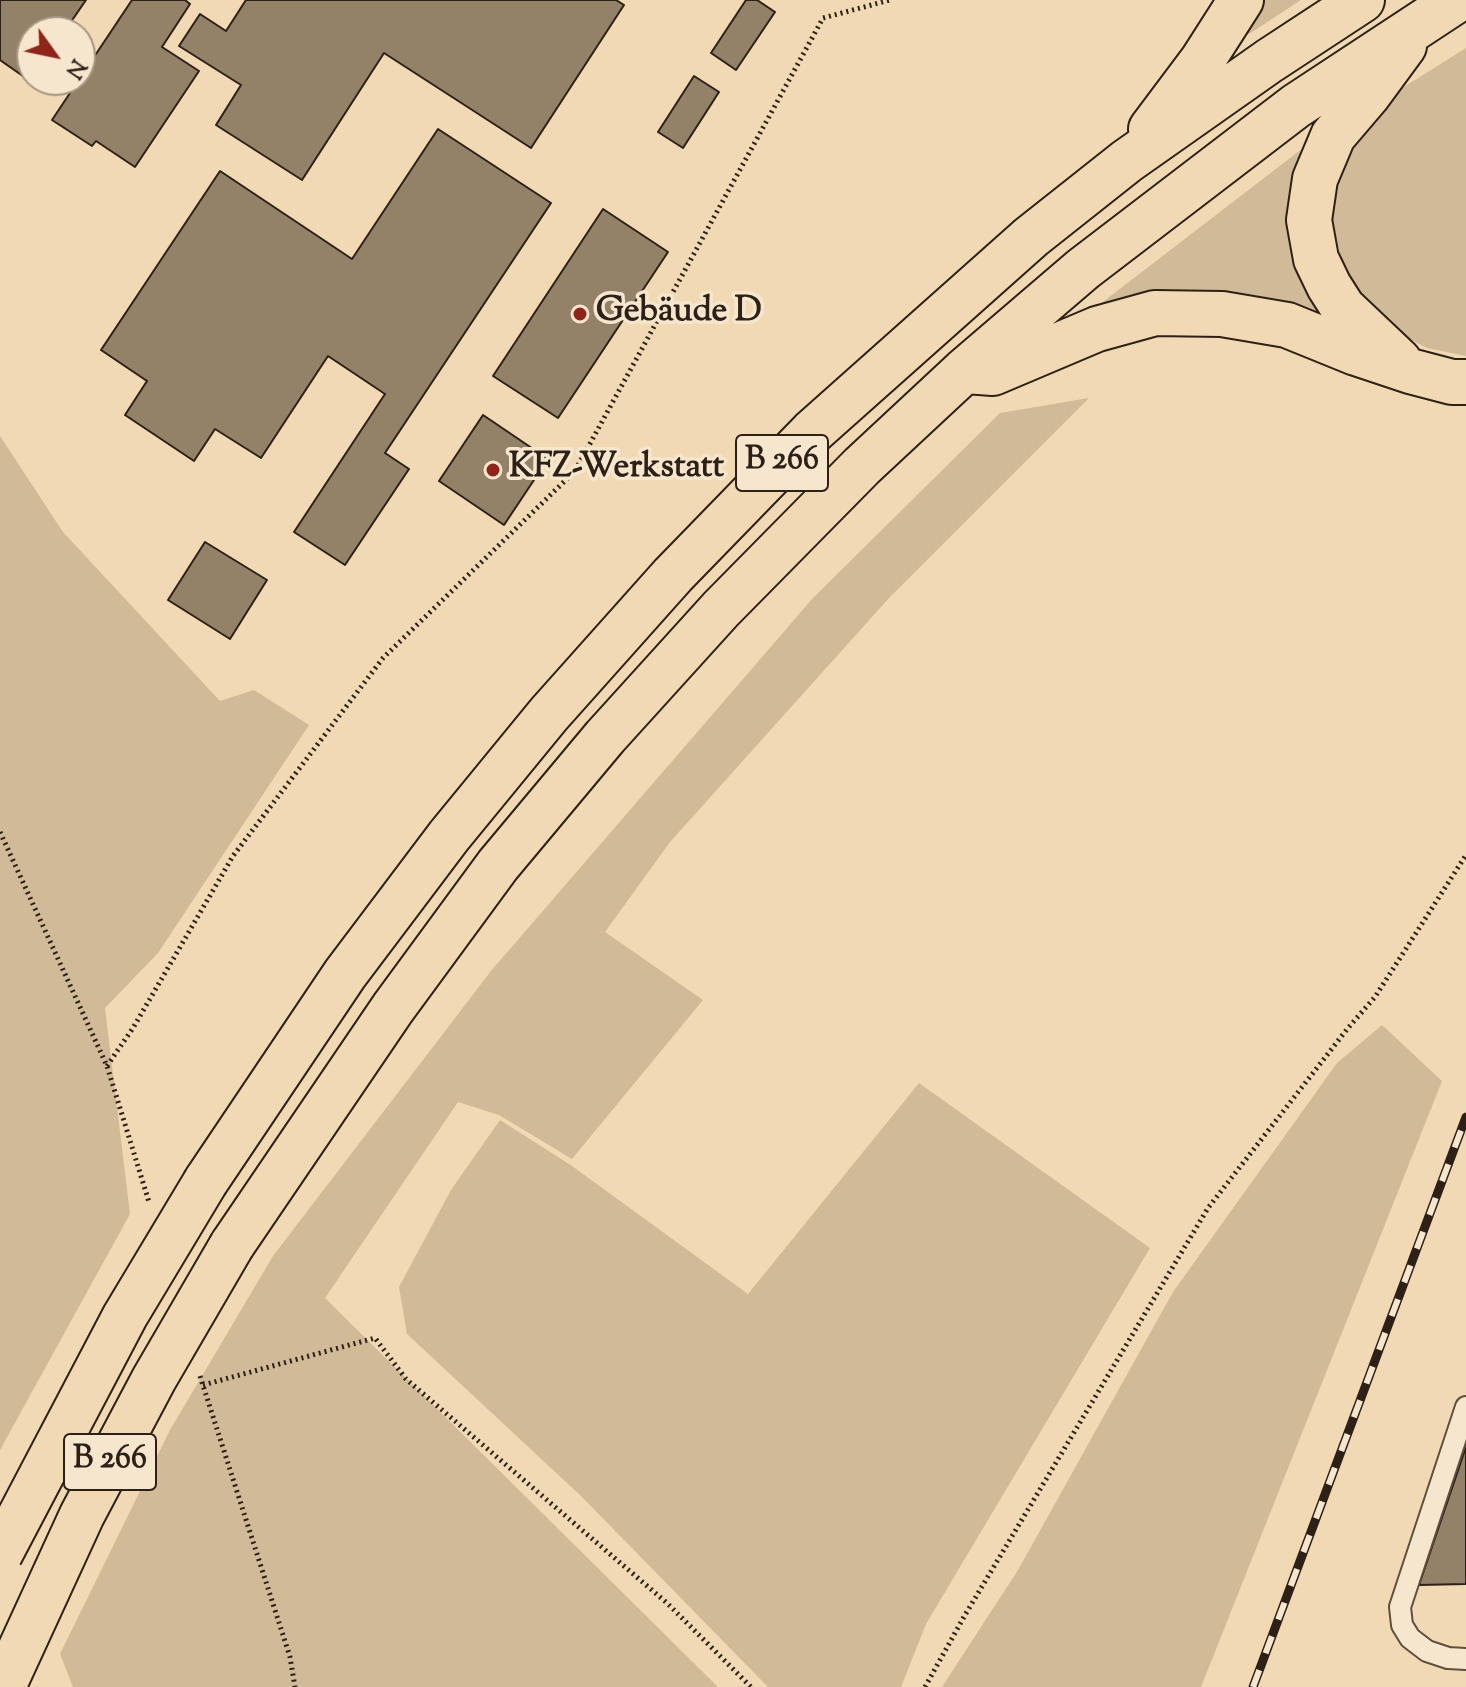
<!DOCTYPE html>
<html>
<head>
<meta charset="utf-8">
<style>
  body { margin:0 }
  #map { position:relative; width:1466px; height:1687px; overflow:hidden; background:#f1d9b3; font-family:"Sorts Mill Goudy",serif }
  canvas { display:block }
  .north { position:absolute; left:16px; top:16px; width:80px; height:80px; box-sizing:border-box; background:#f6e6ce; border:2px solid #a69785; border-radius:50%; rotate:123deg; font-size:22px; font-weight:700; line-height:32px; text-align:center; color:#2d2117 }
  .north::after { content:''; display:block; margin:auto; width:28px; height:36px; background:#8f2418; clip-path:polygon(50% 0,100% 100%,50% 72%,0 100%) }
</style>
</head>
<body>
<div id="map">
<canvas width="1466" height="1687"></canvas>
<div class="north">N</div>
</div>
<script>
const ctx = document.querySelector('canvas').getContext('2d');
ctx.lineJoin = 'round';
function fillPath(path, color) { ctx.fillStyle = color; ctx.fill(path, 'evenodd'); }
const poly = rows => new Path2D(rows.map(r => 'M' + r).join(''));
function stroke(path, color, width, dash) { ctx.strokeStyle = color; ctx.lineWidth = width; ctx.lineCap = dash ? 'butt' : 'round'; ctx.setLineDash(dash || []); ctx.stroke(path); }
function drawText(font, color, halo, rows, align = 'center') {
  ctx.font = font + ' "Sorts Mill Goudy",serif'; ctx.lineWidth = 7; ctx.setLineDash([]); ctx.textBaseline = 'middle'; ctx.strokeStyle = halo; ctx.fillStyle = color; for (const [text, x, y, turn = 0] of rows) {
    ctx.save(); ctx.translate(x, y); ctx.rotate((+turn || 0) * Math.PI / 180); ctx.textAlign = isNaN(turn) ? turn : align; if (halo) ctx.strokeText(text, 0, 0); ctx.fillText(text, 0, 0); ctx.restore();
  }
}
const green = poly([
  [1253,0,1301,0,1249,34,1235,37],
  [1466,48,1466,356,1427,348,1396,332,1361,302,1343,264,1332,226,1334,183,1354,134,1399,90],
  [1307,145,1335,326,1095,308],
  [1089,398,889,598,670,842,605,932,703,1000,572,1159,499,1115,458,1102,325,1298,718,1687,73,1687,60,1654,170,1430,273,1256,491,971,813,598,1000,413],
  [0,436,63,532,220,701,254,690,309,725,158,953,105,1008,130,1214,0,1450],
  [1382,1025,1442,1081,1201,1687,942,1687,1018,1570,1173,1292,1337,1063],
  [919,1083,1150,1248,926,1624,901,1687,768,1687,581,1496,407,1334,399,1287,451,1190,500,1120,572,1166,748,1294]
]);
const pier = poly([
  [0,1523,4,1525,52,1665,42,1687,0,1687]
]);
const building = poly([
  [0,0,86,0,64,32,32,32,32,77,30,81,0,60,0,0],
  [132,0,185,0,190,4,162,47,199,71,135,167,96,141,92,146,52,120,132,0],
  [246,0,616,0,624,5,531,148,384,53,302,180,216,125,241,85,179,46,200,14,226,31,246,0],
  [746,0,757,0,775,12,736,70,711,53,746,0],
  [694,76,719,92,683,148,658,132,694,76],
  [438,129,551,203,385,453,409,469,345,565,294,532,385,394,328,356,261,458,215,429,194,461,125,415,147,381,101,350,220,171,352,259,438,129],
  [603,209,668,252,558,418,493,376,603,209],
  [483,415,548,459,504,525,439,481,483,415],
  [205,542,267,580,230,639,168,600,205,542],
  [1466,1447,1466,1584,1419,1585,1466,1447]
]);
const path = poly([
  [0,832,107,1066,149,1202],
  [107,1066,133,1028,233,856,383,658,575,471,823,18,890,0],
  [200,1376,290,1657,295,1687],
  [203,1385,375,1338,406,1379,667,1603,751,1687],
  [925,1687,965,1615,1208,1208,1348,1028,1375,997,1466,855]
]);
const service = poly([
  [1466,1407,1400,1607,1402,1625,1410,1638,1427,1651,1448,1658,1466,1659]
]);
const trunk = poly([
  [1151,129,1202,61,1241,0],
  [1399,361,1343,308,1329,286,1316,259,1309,220,1315,179,1333,136,1368,95,1404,46],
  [966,371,993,373,1097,329,1155,313,1222,314,1287,325,1356,353,1410,371,1452,382,1466,382],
  [206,1181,345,974,449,836,549,714,673,575,812,432,1031,237,1127,161,1269,61,1362,0],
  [232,1245,393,1008,498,865,605,737,721,609,862,466,964,371,1083,269,1296,106,1457,0]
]);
const rail = poly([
  [1253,1687,1466,1117]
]);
const trunkBridge = poly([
  [0,1554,125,1316,206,1181],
  [3,1687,82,1515,154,1379,232,1245]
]);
const markers = [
  [580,314,8,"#8f2418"],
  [493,470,8,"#8f2418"]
];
const shields = [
  [782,463,92],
  [110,1462,92]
];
const shieldNames = [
  ["B 266",782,463],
  ["B 266",110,1462]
];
const poiNames = [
  ["Gebäude D",596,314],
  ["KFZ-Werkstatt",509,470]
];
fillPath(green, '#d0ba98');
fillPath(pier, '#f1d9b3');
fillPath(building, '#938168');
stroke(building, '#2d2117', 2);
stroke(service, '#5e4f3e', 24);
stroke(trunk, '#2d2117', 48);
stroke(path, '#2d2117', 5, [2, 4]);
stroke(service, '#f6e6ce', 20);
stroke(trunk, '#f1d9b3', 44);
stroke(rail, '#2d2117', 9);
stroke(rail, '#f6e6ce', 6, [18]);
stroke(trunkBridge, '#2d2117', 48, []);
stroke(trunkBridge, '#f1d9b3', 44);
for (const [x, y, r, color] of markers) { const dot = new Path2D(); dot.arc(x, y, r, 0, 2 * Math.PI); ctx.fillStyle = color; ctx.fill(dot); stroke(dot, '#f6e6ce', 3); }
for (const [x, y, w] of shields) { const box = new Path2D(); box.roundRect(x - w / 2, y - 28, w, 56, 6); ctx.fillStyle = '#f6e6ce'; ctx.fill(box); stroke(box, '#2d2117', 2); }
drawText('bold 32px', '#2d2117', null, shieldNames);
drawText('bold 34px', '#2d2117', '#f6e6ce', poiNames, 'left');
</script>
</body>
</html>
